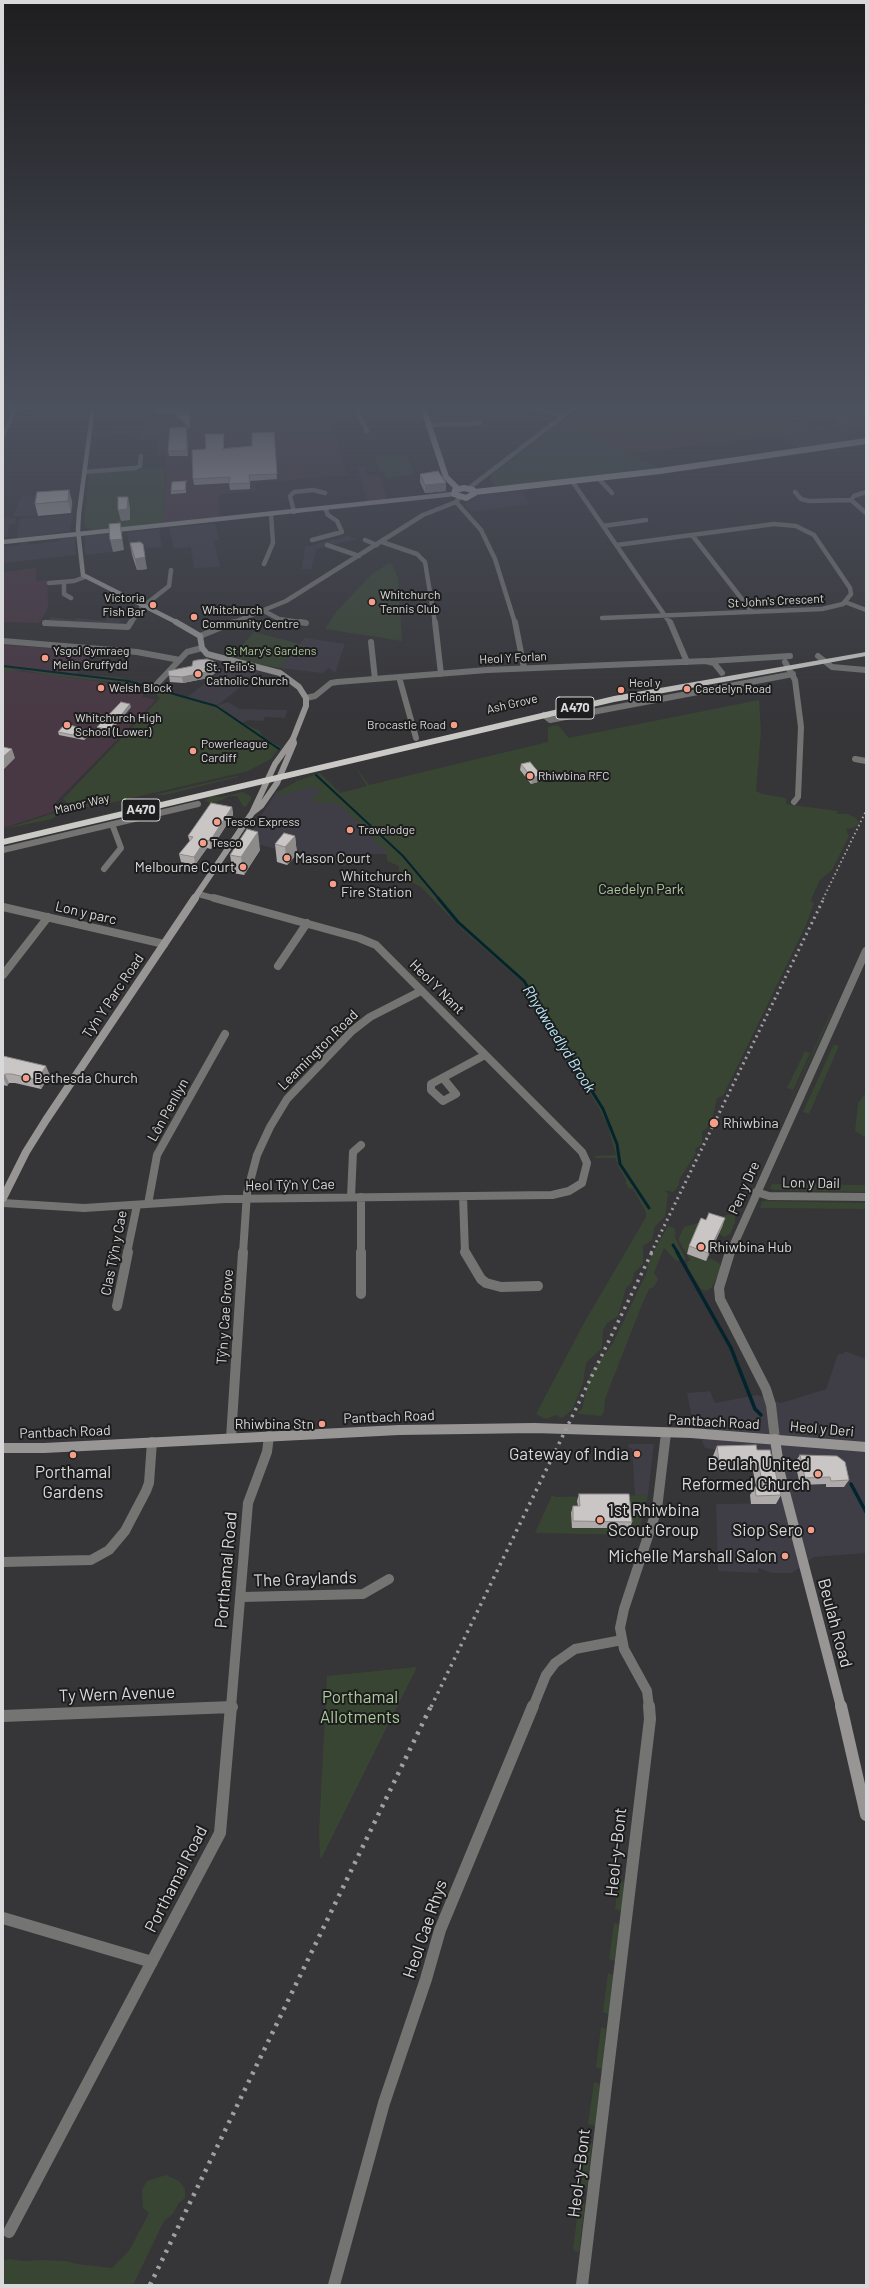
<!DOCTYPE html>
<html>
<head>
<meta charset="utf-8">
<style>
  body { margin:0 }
  #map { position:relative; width:869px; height:2288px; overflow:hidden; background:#363538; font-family:Barlow,sans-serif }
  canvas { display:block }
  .frame { position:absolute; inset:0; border:4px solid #d9d9db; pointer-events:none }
</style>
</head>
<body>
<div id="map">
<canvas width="869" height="2288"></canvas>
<div class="frame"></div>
</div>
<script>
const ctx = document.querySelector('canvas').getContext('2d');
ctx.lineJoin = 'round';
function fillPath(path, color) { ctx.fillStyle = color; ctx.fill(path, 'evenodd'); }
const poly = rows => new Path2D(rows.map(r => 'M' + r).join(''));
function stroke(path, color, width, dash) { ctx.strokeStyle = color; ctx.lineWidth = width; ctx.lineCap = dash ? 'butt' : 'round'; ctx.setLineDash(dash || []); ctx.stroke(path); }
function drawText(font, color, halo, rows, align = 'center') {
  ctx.font = font + ' Barlow,sans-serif'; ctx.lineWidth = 4; ctx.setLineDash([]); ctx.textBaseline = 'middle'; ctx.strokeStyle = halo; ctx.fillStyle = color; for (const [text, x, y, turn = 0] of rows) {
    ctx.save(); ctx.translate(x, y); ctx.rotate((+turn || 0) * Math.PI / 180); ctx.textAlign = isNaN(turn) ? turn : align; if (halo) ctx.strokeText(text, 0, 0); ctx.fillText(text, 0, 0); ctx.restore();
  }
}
const built = poly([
  [809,425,829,426,841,435,834,436,842,442,799,449,781,434,783,428],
  [357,466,364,466,376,501,367,502],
  [522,491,530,504,471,512,465,505,468,500,484,494],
  [44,495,56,502,75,501,74,508,37,511,36,516,13,516,21,497],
  [73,514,70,531,18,538,17,536,20,519],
  [11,517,16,519,15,524,9,525,7,537,3,538,3,518],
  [215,523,219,540,214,541,220,567,194,568,191,547,174,549,169,528],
  [159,529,162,547,130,550,127,532],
  [110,534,112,552,85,555,85,536],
  [348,536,356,539,316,549,311,569,302,569,305,547],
  [75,537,76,555,3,563,3,547,20,545,21,543,27,542,28,545,60,541,60,539],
  [51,617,74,620,77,618,105,621,108,618,121,620,119,624,44,622,45,619,49,620],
  [305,638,345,644,335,673,329,668,322,673,280,668],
  [229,665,259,672,218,705,186,698],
  [228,702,239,709,287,710,285,718,265,717,263,721,248,720,242,723,219,705],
  [312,776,374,832,395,854,356,854,344,866,245,841,276,792],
  [845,1351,866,1359,866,1553,814,1557,792,1573,772,1573,758,1568,759,1573,718,1571,716,1504,776,1503,742,1454,705,1448,692,1419,687,1393,710,1391,715,1403,757,1395,781,1403,826,1389,838,1354,843,1354],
  [628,1444,654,1444,648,1495,635,1495,632,1448,629,1448]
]);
const education = poly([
  [147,407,321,407,332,425,347,475,255,483,257,491,219,494,219,517,164,523,166,455,157,455,158,439,139,440,140,433,94,436,94,432,145,429],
  [380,475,387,500,376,501,368,476],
  [36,568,36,581,47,580,48,607,41,621,37,623,3,622,3,572],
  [3,645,91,651,76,675,3,665],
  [3,669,119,684,143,695,142,697,156,700,55,803,56,811,3,828]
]);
const medical = poly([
  [581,407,715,407,809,425,783,428,781,434,630,454,560,423]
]);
const green = poly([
  [837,414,846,414,862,424,847,433,844,433,832,425,838,424],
  [560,423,613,446,661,469,498,487,493,484,490,479,492,475],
  [406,454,414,474,390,478,386,478,384,472,380,472,375,457],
  [165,468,164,523,94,530,84,527,89,472],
  [389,563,392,564,398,578,402,641,325,629,337,611,371,575],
  [254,632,300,644,280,668,230,659],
  [3,665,72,674,119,677,145,687,135,690,119,683,48,675,21,670,4,672],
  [157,689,219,705,242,723,260,731,262,736,280,747,271,759,248,771,93,807,72,807,63,799,160,698,154,692],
  [759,700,761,731,756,791,762,794,786,798,786,804,837,811,837,814,848,814,856,818,859,823,854,828,846,829,849,836,832,870,820,880,812,897,811,901,814,903,806,925,723,1096,717,1098,713,1115,707,1128,702,1132,702,1144,695,1149,696,1153,679,1180,679,1184,676,1189,673,1192,664,1190,668,1194,665,1217,655,1226,652,1240,643,1246,643,1264,634,1273,632,1282,626,1288,618,1316,607,1323,603,1330,602,1348,586,1363,583,1383,572,1410,562,1418,555,1415,547,1419,543,1418,536,1414,584,1323,646,1217,646,1212,633,1189,629,1188,626,1184,626,1180,618,1166,616,1158,595,1158,595,1156,616,1155,608,1126,599,1108,522,982,463,930,421,887,413,883,399,871,399,866,387,861,387,851,376,842,368,831,368,828,355,820,339,804,311,801,310,799,320,793,317,787,308,787,281,796,275,794,297,781,320,773,340,793,367,786,354,765,369,785,548,742,548,727,558,725,569,738],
  [237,776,238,777,165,795,154,795],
  [248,782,3,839,105,814],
  [243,792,252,797,246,807,243,806,237,796,230,796,212,804,205,801,211,796,221,797],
  [57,812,59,813,58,815,52,819,4,829],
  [830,1014,831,1015,769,1148],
  [834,1044,839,1046,809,1114,803,1112],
  [805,1051,810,1053,793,1090,787,1088],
  [866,1093,866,1138,855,1131,858,1103],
  [772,1184,866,1185,866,1192,773,1190,770,1188],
  [762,1201,866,1203,866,1209,760,1208],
  [727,1215,735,1215,735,1222,730,1234,724,1237,721,1235,719,1232,721,1227,687,1254,699,1259,711,1259,719,1263,722,1268,712,1287,706,1291,701,1289,688,1268,687,1262,690,1260,679,1241,679,1238,684,1227],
  [668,1226,674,1228,676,1234,674,1236,686,1259,676,1261,664,1248,654,1273,658,1279,654,1287,649,1289,641,1307,605,1399,604,1412,601,1416,579,1414,577,1412,582,1409,590,1374,613,1343,647,1272,648,1262],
  [552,1495,556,1497,648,1495,638,1535,535,1533],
  [417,1667,321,1859,320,1857,319,1831,327,1676],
  [619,1881,624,1882,622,1911,615,1909],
  [614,1923,619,1924,615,1961,609,1959],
  [608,1973,613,1975,609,2014,603,2012],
  [601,2027,606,2029,602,2069,596,2067],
  [594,2082,600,2084,595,2126,588,2124],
  [586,2141,592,2143,587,2188,581,2186],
  [166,2175,179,2181,185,2189,185,2198,179,2203,173,2214,164,2221,133,2285,3,2285,3,2261,9,2259,23,2261,41,2260,66,2261,77,2264,112,2268,129,2251,149,2213,143,2208,142,2190,147,2181],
  [579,2202,585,2204,579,2252,573,2250]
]);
const streamFar2 = poly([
  [3,666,128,681,216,706,279,749],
  [316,775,403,856,439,899]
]);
const streamFar1 = poly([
  [438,898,458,922,524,981,603,1109,617,1144,620,1164,649,1208],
  [673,1245,678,1253]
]);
const stream = poly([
  [677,1252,731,1348,755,1409,761,1415],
  [851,1484,866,1512]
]);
const streetFar4 = poly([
  [355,407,367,431],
  [529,407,564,416],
  [16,408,31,407],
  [429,425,480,423],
  [3,436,16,407],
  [84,472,135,468,140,466,141,456],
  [598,478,612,493],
  [572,481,670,623],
  [469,488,575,407],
  [795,492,801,499,809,501,851,500],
  [866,492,854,496,851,500,866,513],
  [456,502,481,530,495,559,515,623],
  [294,512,290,496,294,492,313,490,325,493],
  [603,526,646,520],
  [692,535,752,612],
  [312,540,342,532,337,521,328,515,325,508],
  [365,540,377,545],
  [382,542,417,554,425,562,435,623],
  [327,545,359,556],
  [264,564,273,543,271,514],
  [64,582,64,594,71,598],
  [49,583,74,581,85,577],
  [845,602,866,610],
  [264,611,279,619,306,623],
  [602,618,822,609,843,604,851,594,850,588,814,535,796,526,774,524,617,545],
  [45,623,48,623],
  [131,623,141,608,169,586,171,570],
  [232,623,286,601,423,515,456,502,460,497]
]);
const streetFar3 = poly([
  [300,622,306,623],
  [435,622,441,674],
  [515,622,524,668],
  [670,622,687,662],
  [45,623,128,627,131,622],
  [200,636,234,622],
  [3,641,137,652,180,660],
  [371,642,375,679],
  [818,656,832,667,866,670],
  [709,661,790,656],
  [785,662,795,680,801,727,798,797,794,802],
  [399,677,416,738],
  [154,687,187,652,202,648],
  [306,698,315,696,331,683,337,682,487,670,706,661,714,663,722,673],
  [544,715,550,720,793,674],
  [855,759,866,761],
  [3,850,198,804],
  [104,869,121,848,112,824],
  [198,894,217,899]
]);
const streetFar2 = poly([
  [3,907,164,944],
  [278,966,307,923],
  [3,975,48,917],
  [443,1078,456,1094,443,1101,431,1090,431,1084,485,1055],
  [756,1192,769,1196,866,1197],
  [463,1196,465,1253],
  [351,1197,353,1152,361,1145],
  [361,1197,361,1253],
  [3,1203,84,1208,225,1199,552,1195,569,1191,582,1183,587,1163,582,1152,376,945,359,938,214,898],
  [148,1204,157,1155,225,1034],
  [127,1253,137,1205],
  [243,1253,247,1193,257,1155,270,1127,287,1099,352,1031,370,1017,421,991],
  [730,1253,866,951]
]);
const streetFar1 = poly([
  [361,1252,361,1294],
  [465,1252,481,1279,486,1283,501,1287,538,1286],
  [730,1252,719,1288,720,1299,766,1389,771,1405,775,1439],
  [117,1306,128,1252],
  [231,1438,243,1252],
  [3,1562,91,1560,109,1550,125,1531,146,1491,149,1483,152,1442],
  [242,1597,363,1594,389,1579],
  [231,1707,248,1503,267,1452,269,1436],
  [533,1707,546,1675,555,1663,575,1649,622,1640],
  [649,1707,647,1691,624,1649,620,1628,624,1609,657,1509,666,1433]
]);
const street = poly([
  [3,1716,232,1707],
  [3,1918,152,1962],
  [9,2232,220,1833,231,1706],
  [334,2285,384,2103,426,1979,440,1930,533,1706],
  [582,2285,650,1719,649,1706]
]);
const secondaryFar4 = poly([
  [93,407,79,513,78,530,83,575,178,623],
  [3,542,454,494]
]);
const secondaryFar3 = poly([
  [176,622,200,636,202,648,207,654,280,673,299,687,306,698,306,706,293,739,275,764,252,813],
  [194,899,252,813,261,806,277,783,294,743,293,739]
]);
const secondaryFar2 = poly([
  [3,1198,26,1152,46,1120,195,898]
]);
const secondaryFar1 = poly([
  [775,1439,780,1473,841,1707],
  [3,1448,44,1448,399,1430,534,1428,691,1433,866,1447]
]);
const secondary = poly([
  [841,1706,866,1815]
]);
const primary = poly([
  [423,407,446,477,458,489],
  [464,488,473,490,475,493,466,498,454,494,455,490,464,488],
  [475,492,660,471,866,441]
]);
const highway = poly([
  [866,652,866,656,614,702,3,845,3,839,614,696,866,652]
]);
const railFar3 = poly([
  [823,899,866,811]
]);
const railFar2 = poly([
  [651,1253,824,898]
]);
const railFar1 = poly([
  [431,1707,652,1252]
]);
const rail = poly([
  [150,2285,431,1706]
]);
const wall = poly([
  [190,407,190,429,173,413,157,414,156,412],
  [274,432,277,479,250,481,250,489,230,490,229,483,194,485,193,479,206,449,224,439,224,448,252,446],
  [187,433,188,456,169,456,168,451],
  [420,474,446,483,446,491,425,493,420,482],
  [186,484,186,493,171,494,171,491],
  [72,501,71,513,38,516,35,504],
  [130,543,147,569,137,570,132,555],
  [216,662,218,671,208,678,183,683,170,682,169,676],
  [131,707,109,733,98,730,97,727],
  [90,730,91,733,84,740,59,735,58,732],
  [521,764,541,775,541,781,531,784,520,770],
  [232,807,233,815,211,849,207,848,195,865,181,862,179,854,190,842,188,836],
  [295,836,297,854,287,865,277,862,275,844],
  [260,850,244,875,233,873,230,855],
  [3,1056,50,1075,41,1089,15,1083,9,1083,7,1086,3,1085],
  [725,1218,722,1227,706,1261,687,1254,689,1246,706,1220],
  [717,1446,757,1450,781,1495,776,1504,751,1504,750,1495,755,1487,756,1486,753,1471,715,1470,713,1456],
  [800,1455,849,1480,844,1487,826,1487,826,1484,800,1485,795,1462],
  [579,1494,632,1522,630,1528,572,1528,571,1513,573,1506,578,1506,577,1501]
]);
const shadedWall = poly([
  [186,427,187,433,188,456,187,451],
  [446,483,446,491,425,493,425,485],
  [69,490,72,501,71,513,68,501],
  [128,497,130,508,130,520,121,521,118,510],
  [120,523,124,550,113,552,110,540],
  [143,544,147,569,137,570,135,559],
  [216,662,216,665,217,665,218,671,208,678,183,683,182,677,214,664],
  [130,704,131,707,109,733,109,730],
  [90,730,91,733,84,740,83,737],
  [12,749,15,758,3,770,3,757],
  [541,775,541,781,531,784,532,778],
  [232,807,233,815,211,849,210,841],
  [258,832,260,850,244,875,241,857],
  [295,836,297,854,287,865,285,847],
  [205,840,207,848,195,865,194,857],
  [46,1066,50,1075,41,1089,37,1080],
  [5,1074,9,1083,7,1086,3,1077],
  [725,1218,722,1227,706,1261,708,1253]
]);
const building = poly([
  [157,407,190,407,189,426,173,411,156,412,157,407],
  [186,427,187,451,168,451,170,428,186,427],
  [274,432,277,474,249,475,250,483,229,484,230,477,193,479,192,450,206,449,205,434,224,434,223,449,252,446,252,433,274,432],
  [438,471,446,483,425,485,420,474,438,471],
  [186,481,185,490,171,491,172,482,186,481],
  [69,490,68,501,35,504,37,492,69,490],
  [118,497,128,497,127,509,118,510,118,497],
  [120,523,122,539,110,540,109,524,120,523],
  [140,542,143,544,145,557,135,559,130,543,140,542],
  [207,659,216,662,214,664,217,665,207,672,182,677,169,676,168,671,192,666,193,661,197,660,207,659],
  [121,702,130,704,109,730,97,727,121,702],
  [65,724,90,730,83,737,58,732,65,724],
  [3,747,12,749,3,757,3,747],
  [530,762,541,775,532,778,521,764,530,762],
  [211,803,232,807,210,841,205,840,194,857,179,854,193,837,188,836,211,803],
  [247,829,258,832,241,857,230,855,247,829],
  [284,833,295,836,285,847,275,844,284,833],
  [3,1056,46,1066,37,1080,12,1074,5,1074,3,1077,3,1056],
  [709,1213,725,1218,708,1253,689,1246,701,1218,706,1220,709,1213],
  [756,1445,757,1450,770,1450,781,1495,756,1496,755,1487,763,1486,758,1462,719,1461,717,1446,756,1445],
  [800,1455,837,1456,845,1462,849,1480,831,1481,830,1477,805,1478,800,1455],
  [579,1494,629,1494,632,1522,573,1521,573,1506,580,1506,579,1494]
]);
const markers = [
  [372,602,4,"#f49e89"],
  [153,605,4,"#f49e89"],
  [194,617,4,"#f49e89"],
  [45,658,4,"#f49e89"],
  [198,674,4,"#f49e89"],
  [101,688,4,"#f49e89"],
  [687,689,4,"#f49e89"],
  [621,690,4,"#f49e89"],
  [67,725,4,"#f49e89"],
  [454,725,4,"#f49e89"],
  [193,751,4,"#f49e89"],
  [530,776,4,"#f49e89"],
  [217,822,4,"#f49e89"],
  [350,830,4,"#f49e89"],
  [203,843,4,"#f49e89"],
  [287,858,4,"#f49e89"],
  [243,867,4,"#f49e89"],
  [333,884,4,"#f49e89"],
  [26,1078,4,"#f49e89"],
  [714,1123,5,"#f49e89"],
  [701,1247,4,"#f49e89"],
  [322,1424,4,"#f49e89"],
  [637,1454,4,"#f49e89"],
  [73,1455,4,"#f49e89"],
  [818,1474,4,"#f49e89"],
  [600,1520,4,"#f49e89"],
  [811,1530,4,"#f49e89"],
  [785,1556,4,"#f49e89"]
];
const farPoinames = [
  ["Whitchurch",380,595],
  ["Tennis Club",380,609],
  ["Victoria",145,598,"right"],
  ["Fish Bar",145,612,"right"],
  ["Whitchurch",202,610],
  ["Community Centre",202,624],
  ["Ysgol Gymraeg",53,651],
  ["Melin Gruffydd",53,665],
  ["St. Teilo's",206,667],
  ["Catholic Church",206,681],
  ["Heol y",629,683],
  ["Forlan",629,697],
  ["Welsh Block",109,688],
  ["Caedelyn Road",695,689],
  ["Whitchurch High",75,718],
  ["School (Lower)",75,732],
  ["Brocastle Road",446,725,"right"],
  ["Powerleague",201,744],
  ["Cardiff",201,758],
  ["Rhiwbina RFC",538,776],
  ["Tesco Express",225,822],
  ["Travelodge",358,830],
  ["Tesco",211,843]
];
const farStreetnames = [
  ["St John's Crescent",776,601,-3],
  ["Heol Y Forlan",513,658,-3],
  ["Ash Grove",512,704,-13],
  ["Manor Way",82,804,-13]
];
const farParknames = [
  ["St Mary's Gardens",271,651]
];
const shields = [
  [575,708,38],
  [141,810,38]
];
const shieldNames = [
  ["A470",575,708],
  ["A470",141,810]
];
const poiNames = [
  ["Mason Court",295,858],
  ["Melbourne Court",235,867,"right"],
  ["Whitchurch",341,876],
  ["Fire Station",341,892],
  ["Bethesda Church",34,1078],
  ["Rhiwbina",723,1123],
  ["Rhiwbina Hub",709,1247],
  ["Rhiwbina Stn",314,1424,"right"]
];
const parkNames = [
  ["Caedelyn Park",641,889]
];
const streetNames = [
  ["Lon y parc",86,913,13],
  ["Heol Y Nant",437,987,45],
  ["Ty'n Y Parc Road",113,996,-56],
  ["Leamington Road",318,1050,-45],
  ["Lôn Penllyn",168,1110,-61],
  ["Lon y Dail",811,1183,1],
  ["Heol Tŷ'n Y Cae",290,1185,-1],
  ["Pen y Dre",744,1188,-66],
  ["Clas Tŷ'n y Cae",114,1253,-79],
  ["Tŷ'n y Cae Grove",225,1317,-86],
  ["Pantbach Road",389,1417,-2],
  ["Pantbach Road",714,1422,3],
  ["Heol y Deri",822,1429,5],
  ["Pantbach Road",65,1432,-2]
];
const waterNames = [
  ["Rhydwaedlyd Brook",559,1039,58]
];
const nearPoinames = [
  ["Gateway of India",629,1454],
  ["Beulah United",810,1464],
  ["Reformed Church",810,1484],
  ["Porthamal",73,1472,"center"],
  ["Gardens",73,1492,"center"],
  ["1st Rhiwbina",608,1510,"left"],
  ["Scout Group",608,1530,"left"],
  ["Siop Sero",803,1530],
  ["Michelle Marshall Salon",777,1556]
];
const nearStreetnames = [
  ["Porthamal Road",226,1570,-85],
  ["The Graylands",305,1579,-2],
  ["Beulah Road",835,1623,75],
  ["Ty Wern Avenue",117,1694,-2],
  ["Heol-y-Bont",616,1852,-84],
  ["Porthamal Road",176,1879,-63],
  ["Heol Cae Rhys",425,1929,-71],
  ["Heol-y-Bont",579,2173,-83]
];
const nearParknames = [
  ["Porthamal",360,1697],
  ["Allotments",360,1717]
];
fillPath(built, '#3f3d46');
fillPath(education, '#483843');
fillPath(medical, '#463c2c');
fillPath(green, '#394533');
stroke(streamFar2, '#03242d', 2);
stroke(streamFar1, '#03242d', 3);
stroke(stream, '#03242d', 3.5);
stroke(streetFar4, '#747472', 4.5);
stroke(streetFar3, '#747472', 6);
stroke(streetFar2, '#747472', 8);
stroke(streetFar1, '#747472', 10);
stroke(street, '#747472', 12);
stroke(secondaryFar4, '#979694', 4.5);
stroke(secondaryFar3, '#979694', 6);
stroke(secondaryFar2, '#979694', 8);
stroke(secondaryFar1, '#979694', 10);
stroke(secondary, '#979694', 12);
stroke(primary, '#b2b1ae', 6);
fillPath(highway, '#cac9c5');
stroke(railFar3, '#a0a0a2', 2, [1.5, 3]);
stroke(railFar2, '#a0a0a2', 3, [2, 4]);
stroke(railFar1, '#a0a0a2', 3.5, [2.5, 5]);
stroke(rail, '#a0a0a2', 4.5, [3, 6]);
fillPath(wall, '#aeaaa9');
fillPath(shadedWall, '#8d8b8a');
fillPath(building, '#cac6c5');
stroke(building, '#8d8b8a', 1);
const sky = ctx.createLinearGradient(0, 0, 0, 728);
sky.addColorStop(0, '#1e1d1f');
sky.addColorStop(0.56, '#4c515e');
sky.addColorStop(1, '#4c515e00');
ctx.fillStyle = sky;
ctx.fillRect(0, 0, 869, 728);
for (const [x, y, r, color] of markers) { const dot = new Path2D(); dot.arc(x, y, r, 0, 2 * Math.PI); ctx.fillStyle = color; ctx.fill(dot); stroke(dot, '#1d1d1e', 1.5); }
drawText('12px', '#d9d9db', '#1d1d1e', farPoinames, 'left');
drawText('12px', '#d9d9db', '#1d1d1e', farStreetnames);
drawText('12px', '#acca9c', '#1d1d1e', farParknames);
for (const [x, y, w] of shields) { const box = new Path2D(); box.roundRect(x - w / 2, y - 11, w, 22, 3); ctx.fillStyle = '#1d1d1e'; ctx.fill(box); stroke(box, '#d9d9db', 1); }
drawText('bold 13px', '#d9d9db', null, shieldNames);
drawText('14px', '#d9d9db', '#1d1d1e', poiNames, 'left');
drawText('14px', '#acca9c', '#1d1d1e', parkNames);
drawText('14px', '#d9d9db', '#1d1d1e', streetNames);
drawText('italic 15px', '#baedfe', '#1d1d1e', waterNames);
drawText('17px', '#d9d9db', '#1d1d1e', nearPoinames, 'right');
drawText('17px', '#d9d9db', '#1d1d1e', nearStreetnames);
drawText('17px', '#acca9c', '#1d1d1e', nearParknames);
</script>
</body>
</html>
